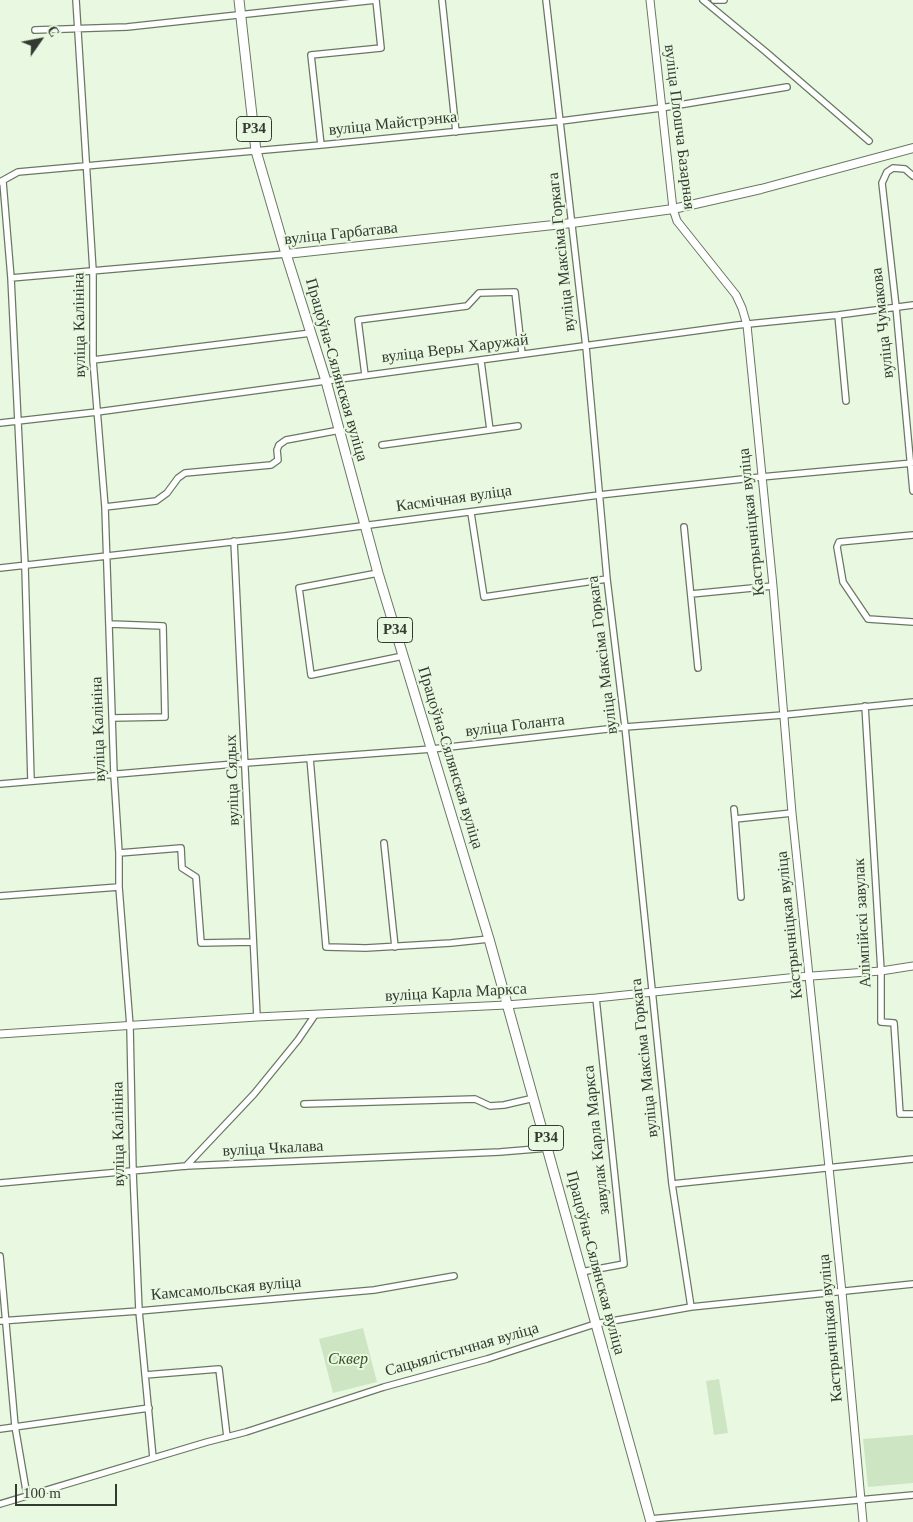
<!DOCTYPE html>
<html>
<head>
<meta charset="utf-8">
<style>
  body { margin:0 }
  #map { position:relative; width:913px; height:1522px; overflow:hidden; background:#e9f9e1; font-family:"Times New Roman",serif }
  canvas { display:block }
  .north { position:absolute; left:15px; top:15px; width:50px; height:50px; -webkit-text-stroke:4px #e9f9e1; paint-order:stroke; rotate:57deg; font-size:14px; font-weight:700; line-height:20px; text-align:center; color:#333a31 }
  .north::after { content:''; display:block; margin:auto; width:18px; height:22px; background:#333a31; clip-path:polygon(50% 0,100% 100%,50% 72%,0 100%) }
  .scale { position:absolute; left:15px; top:1484px; width:102px; height:22px; box-sizing:border-box; border:2px solid #333a31; border-top:0; padding-left:6px; font-size:15px; line-height:18px; white-space:nowrap; color:#333a31; -webkit-text-stroke:4px #e9f9e1; paint-order:stroke }
</style>
</head>
<body>
<div id="map">
<canvas width="913" height="1522"></canvas>
<div class="north">С</div>
<div class="scale">100 m</div>
</div>
<script>
const ctx = document.querySelector('canvas').getContext('2d');
ctx.lineJoin = 'round';
function fillPath(path, color) { ctx.fillStyle = color; ctx.fill(path, 'evenodd'); }
const poly = rows => new Path2D(rows.map(r => 'M' + r).join(''));
function stroke(path, color, width, dash) { ctx.strokeStyle = color; ctx.lineWidth = width; ctx.lineCap = dash ? 'butt' : 'round'; ctx.setLineDash(dash || []); ctx.stroke(path); }
function drawText(font, color, halo, rows, align = 'center') {
  ctx.font = font + ' "Times New Roman",serif'; ctx.lineWidth = 4; ctx.setLineDash([]); ctx.textBaseline = 'middle'; ctx.strokeStyle = halo; ctx.fillStyle = color; for (const [text, x, y, turn = 0] of rows) {
    ctx.save(); ctx.translate(x, y); ctx.rotate((+turn || 0) * Math.PI / 180); ctx.textAlign = isNaN(turn) ? turn : align; if (halo) ctx.strokeText(text, 0, 0); ctx.fillText(text, 0, 0); ctx.restore();
  }
}
const green = poly([
  [363,1328,377,1382,333,1393,319,1339],
  [719,1379,728,1433,714,1435,706,1381],
  [913,1435,913,1483,868,1487,863,1439]
]);
const minor = poly([
  [76,0,93,271,93,360,105,507,114,775,119,853,119,887,130,1026,133,1172,139,1311,153,1458],
  [442,0,456,132],
  [546,0,586,347,607,579,625,727,672,1184,691,1307],
  [703,0,766,52,869,141],
  [714,0,724,0],
  [35,30,127,27,376,0],
  [321,145,311,55,381,48,376,0],
  [913,176,905,169,893,168,887,172,882,183,896,307,913,491],
  [0,182,18,172,321,145,561,121,661,108,787,87],
  [3,182,11,278,25,566,31,781],
  [11,278,286,254],
  [838,315,846,401],
  [93,360,311,333],
  [481,361,490,430],
  [365,375,358,320,467,306,479,293,515,292,522,354],
  [0,423,97,412,738,325,838,315,913,305],
  [382,445,518,426],
  [105,507,156,501,167,493,178,478,185,473,271,465,278,460,277,450,279,445,286,440,340,430],
  [471,513,484,597,607,579],
  [684,527,698,668],
  [913,535,839,542,837,547,843,582,868,619,913,622],
  [234,541,257,1017],
  [0,568,285,536,599,495,761,477,913,463],
  [378,573,299,588,311,675,403,656],
  [691,594,773,586],
  [110,624,163,626,165,717,112,718],
  [865,706,881,971,881,1022,894,1023,900,1114,913,1114],
  [310,758,326,947,366,948,451,943,489,939],
  [0,784,246,763,432,749,625,727,783,715,913,702],
  [734,809,735,819],
  [384,843,395,947],
  [119,853,181,848,182,868,196,877,201,943,253,942],
  [0,896,119,887],
  [741,897,735,819,792,813],
  [304,1104,475,1099,490,1106,504,1105,534,1098],
  [186,1166,254,1094,298,1040,315,1015],
  [0,1183,186,1166,500,1152,548,1148],
  [672,1184,913,1159],
  [0,1256,15,1426,27,1496],
  [581,1272,624,1264,596,998],
  [0,1321,139,1311,374,1290,454,1276],
  [145,1375,219,1369,227,1437],
  [0,1429,149,1408],
  [0,1504,207,1442,246,1432,384,1387,487,1359,595,1324,691,1307,913,1284],
  [650,1519,913,1495]
]);
const tertiary = poly([
  [650,0,673,209,677,221,736,295,742,308,747,325,773,586,792,813,842,1292,863,1522],
  [0,1034,257,1017,506,1005,596,998,798,977,881,971,913,966]
]);
const secondary = poly([
  [286,254,572,223,673,209,761,189,913,148]
]);
const primary = poly([
  [239,0,256,151,286,254,326,381,378,573,489,939,651,1522]
]);
const shields = [
  [254,129,35],
  [395,630,35],
  [546,1138,35]
];
const shieldNames = [
  ["Р34",254,129],
  ["Р34",395,630],
  ["Р34",546,1138]
];
const streetNames = [
  ["вуліца Майстрэнка",393,124,-6],
  ["вуліца Плошча Базарная",679,127,83],
  ["вуліца Гарбатава",341,234,-6],
  ["вуліца Максіма Горкага",562,252,-96],
  ["вуліца Чумакова",883,323,-96],
  ["вуліца Калініна",80,325,-91],
  ["вуліца Веры Харужай",455,349,-7],
  ["Працоўна-Сялянская вуліца",336,370,74],
  ["Касмічная вуліца",454,499,-8],
  ["Кастрычніцкая вуліца",752,522,-96],
  ["вуліца Максіма Горкага",603,655,-97],
  ["вуліца Голанта",515,726,-7],
  ["вуліца Калініна",99,729,-92],
  ["Працоўна-Сялянская вуліца",450,758,73],
  ["вуліца Сядых",233,780,-92],
  ["Алімпійскі завулак",863,923,-93],
  ["Кастрычніцкая вуліца",790,925,-96],
  ["вуліца Карла Маркса",456,993,-3],
  ["вуліца Максіма Горкага",645,1058,-96],
  ["вуліца Калініна",119,1134,-91],
  ["завулак Карла Маркса",597,1140,-96],
  ["вуліца Чкалава",273,1149,-3],
  ["Працоўна-Сялянская вуліца",595,1263,75],
  ["Камсамольская вуліца",226,1289,-5],
  ["Кастрычніцкая вуліца",831,1328,-95],
  ["Сацыялістычная вуліца",462,1350,-16]
];
const parkNames = [
  ["Сквер",348,1360]
];
fillPath(green, '#cde5c2');
stroke(minor, '#6a7863', 8);
stroke(tertiary, '#6a7863', 9);
stroke(secondary, '#6a7863', 10);
stroke(primary, '#6a7863', 11);
stroke(minor, '#fff', 5.5);
stroke(tertiary, '#fff', 7);
stroke(secondary, '#fff', 8);
stroke(primary, '#fff', 9);
for (const [x, y, w] of shields) { const box = new Path2D(); box.roundRect(x - w / 2, y - 12.5, w, 25, 4); ctx.fillStyle = '#e9f9e1'; ctx.fill(box); stroke(box, '#333a31', 1); }
drawText('bold 15px', '#333a31', null, shieldNames);
drawText('16px', '#333a31', '#e9f9e1', streetNames);
drawText('italic 16px', '#355524', '#e9f9e1', parkNames);
</script>
</body>
</html>
